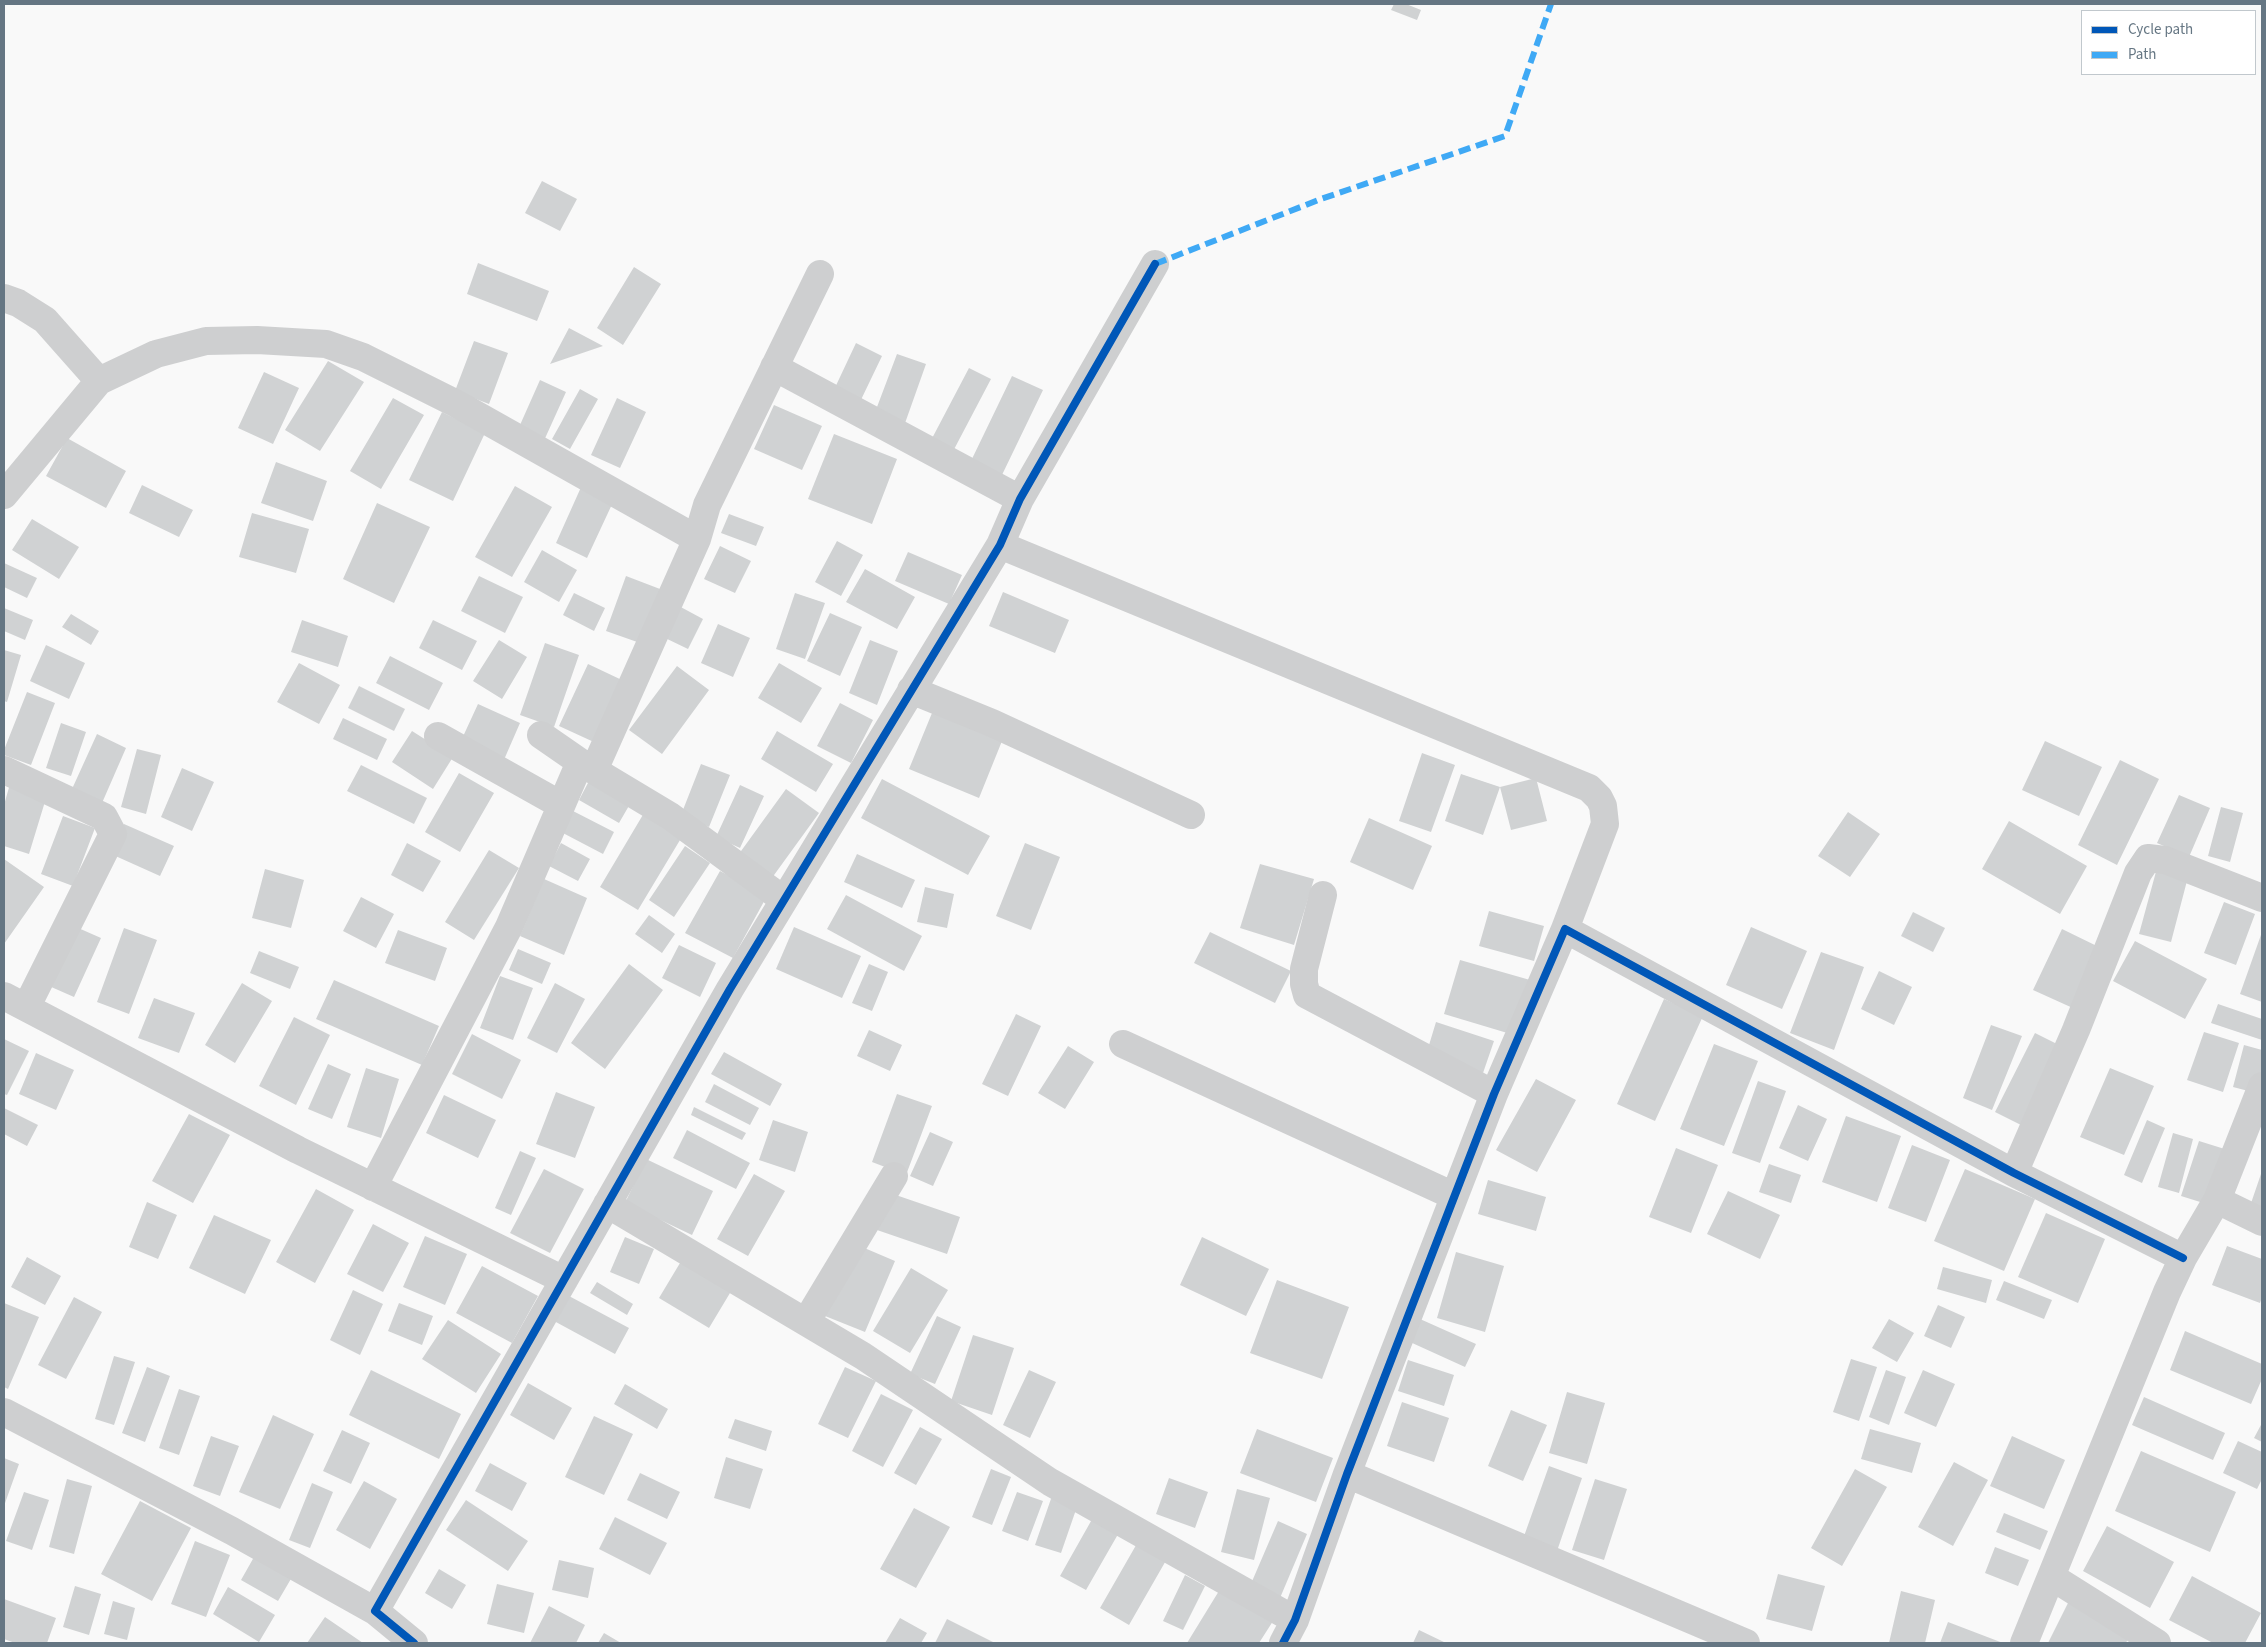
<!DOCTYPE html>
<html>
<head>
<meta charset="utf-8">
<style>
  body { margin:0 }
  #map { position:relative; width:2266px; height:1647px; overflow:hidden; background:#f9f9f9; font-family:"Source Sans 3",sans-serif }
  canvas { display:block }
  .frame { position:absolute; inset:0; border:5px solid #657683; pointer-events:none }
  .legend { position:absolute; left:2081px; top:10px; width:175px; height:65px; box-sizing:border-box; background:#fff; border:1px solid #c1c8cd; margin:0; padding:6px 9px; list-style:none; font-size:15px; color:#657683 }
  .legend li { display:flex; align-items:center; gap:10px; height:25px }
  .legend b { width:25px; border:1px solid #c1c8cd }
</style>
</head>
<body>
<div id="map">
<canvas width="2266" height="1647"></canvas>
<div class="frame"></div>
<ul class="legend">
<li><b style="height:6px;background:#0057b8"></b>Cycle path</li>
<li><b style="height:6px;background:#3fa9f5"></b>Path</li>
</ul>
</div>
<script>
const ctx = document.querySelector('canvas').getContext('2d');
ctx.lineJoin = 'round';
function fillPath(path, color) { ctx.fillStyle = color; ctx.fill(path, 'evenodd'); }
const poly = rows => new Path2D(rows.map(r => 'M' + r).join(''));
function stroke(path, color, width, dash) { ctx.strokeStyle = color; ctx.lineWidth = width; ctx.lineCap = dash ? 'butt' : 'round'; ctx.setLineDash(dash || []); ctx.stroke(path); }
const building = poly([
  [1394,4,1406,4,1421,10,1417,20,1391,10],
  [542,181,577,199,560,231,525,213],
  [478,263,549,291,537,321,467,294],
  [634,267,661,284,623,345,597,328],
  [569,328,603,346,550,364],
  [474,341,508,353,489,404,455,391],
  [856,343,882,356,858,406,832,394],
  [897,354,926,364,904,426,874,415],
  [328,361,364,382,320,451,285,430],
  [969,368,991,379,950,457,928,446],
  [264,372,299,388,273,444,238,428],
  [1012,376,1043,390,1001,477,970,463],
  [540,380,566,392,542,445,516,434],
  [580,389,598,399,570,449,552,439],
  [393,398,424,415,381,489,350,471],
  [617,398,646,412,620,468,591,455],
  [774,405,822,426,802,470,754,449],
  [442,412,485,433,453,501,409,480],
  [834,434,897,459,872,524,808,499],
  [67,438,126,471,106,508,46,476],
  [276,462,327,481,313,521,261,503],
  [142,485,193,510,179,537,129,513],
  [582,485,614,500,587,558,556,543],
  [515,486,552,507,512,577,475,557],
  [377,503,430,527,394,603,343,579],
  [252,513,309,529,296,573,239,557],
  [729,514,764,527,756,546,721,533],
  [32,519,79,547,59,579,12,550],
  [837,541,863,555,841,596,815,582],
  [720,546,751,561,735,593,704,579],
  [542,550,577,570,559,602,524,582],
  [908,552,962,575,949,604,895,581],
  [4,563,37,578,27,598,4,587],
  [865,569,915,597,897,629,846,602],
  [479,576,523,597,505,633,461,611],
  [626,576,660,589,640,643,606,631],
  [1003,592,1069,620,1055,653,989,626],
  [574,593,605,608,594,631,563,615],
  [795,593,825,603,805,659,776,649],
  [677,605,703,619,688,649,661,636],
  [4,608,33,620,25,640,4,631],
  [830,613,862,627,840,676,807,661],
  [71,614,99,631,91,645,62,627],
  [302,620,348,636,338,667,291,652],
  [433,620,477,641,462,670,419,648],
  [718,624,750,638,733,677,701,663],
  [499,640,527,657,502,699,473,681],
  [870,640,898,651,877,705,849,693],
  [545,643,579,655,554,727,520,715],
  [46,645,85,663,69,699,30,681],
  [4,650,21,655,7,702,4,701],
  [390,656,443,683,429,710,376,683],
  [299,663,340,685,319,724,277,702],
  [779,663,822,688,801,723,758,698],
  [588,664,624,681,596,743,559,726],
  [677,666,709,690,662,754,629,730],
  [359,686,405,709,394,731,348,708],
  [27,692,55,703,31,765,4,755,4,750],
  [840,703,873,720,851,763,817,746],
  [478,704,520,723,503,762,460,743],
  [932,713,1002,741,979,798,909,769],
  [343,718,387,739,377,760,333,739],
  [61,723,86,732,71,776,46,768],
  [412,731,453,757,433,789,392,762],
  [777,731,833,764,816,792,761,759],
  [97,734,126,748,102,803,72,789],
  [2045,741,2102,767,2079,816,2022,790],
  [137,749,161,755,146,814,121,807],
  [1422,753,1455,765,1431,832,1399,821],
  [2120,760,2159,779,2117,865,2078,845],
  [701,764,730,775,709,827,681,815],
  [361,765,427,798,414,824,347,791],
  [182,768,214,782,192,831,161,817],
  [459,773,494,793,460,852,425,832],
  [1461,774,1500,787,1536,778,1547,821,1511,830,1500,787,1483,835,1445,821],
  [882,779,990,836,968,875,861,818],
  [589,781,630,804,619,823,579,800],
  [10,784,47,795,29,854,4,846,4,805],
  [740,785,764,796,740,848,716,837],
  [786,789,819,813,769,882,736,858],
  [2179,795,2210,808,2189,857,2157,843],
  [2221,807,2243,813,2230,862,2208,856],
  [573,811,614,832,603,854,561,832],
  [1848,812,1880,834,1850,877,1818,856],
  [644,813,683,835,638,910,600,887],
  [63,816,95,828,73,886,41,874],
  [1369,818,1432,846,1413,890,1350,862],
  [2009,821,2087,866,2060,914,1982,869],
  [124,824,174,846,160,876,111,854],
  [407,843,441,861,423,892,391,875],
  [561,843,590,859,578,881,549,866],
  [1025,843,1060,857,1031,930,996,916],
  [685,846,710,863,674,917,649,900],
  [489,850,519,868,474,940,445,922],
  [857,854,915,880,902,908,844,882],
  [4,859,44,887,4,944],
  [1260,864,1314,879,1294,945,1240,928],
  [2157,868,2188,877,2171,942,2139,934],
  [265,869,304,880,291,928,252,918],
  [720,871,767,896,733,958,685,933],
  [544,879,587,898,564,955,520,936],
  [925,887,954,894,947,928,917,922],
  [846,895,922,936,904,971,827,929],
  [361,897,394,914,376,948,343,931],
  [2224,902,2255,914,2236,965,2204,953],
  [1489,911,1544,926,1534,961,1479,946],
  [1913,912,1945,928,1933,952,1901,936],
  [649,915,675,934,662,953,635,934],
  [76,927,101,938,74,997,49,986],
  [794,927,861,956,842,998,776,969],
  [1751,927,1807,951,1782,1009,1726,985],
  [124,928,157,940,129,1014,97,1002],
  [2062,929,2103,949,2075,1009,2033,990],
  [398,930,447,948,435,981,385,963],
  [1210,932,1291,971,1275,1003,1194,963],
  [2262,932,2262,1002,2240,994],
  [2135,941,2207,979,2185,1019,2113,981],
  [679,945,716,963,700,997,662,978],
  [518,949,551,963,542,984,509,970],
  [259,951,299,967,290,989,250,973],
  [1821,952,1864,967,1834,1050,1790,1033],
  [1460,960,1530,980,1514,1035,1444,1014],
  [629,964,663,990,605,1069,571,1043],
  [869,964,888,972,872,1011,852,1003],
  [1879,971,1912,987,1894,1025,1861,1009],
  [500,976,533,988,513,1040,480,1028],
  [334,980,439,1026,422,1065,316,1019],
  [242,983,272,1001,235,1063,205,1045],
  [555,983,585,999,557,1053,527,1038],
  [154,998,195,1013,179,1053,138,1038],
  [1664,999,1703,1016,1655,1121,1617,1104],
  [2218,1004,2262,1019,2262,1040,2211,1023],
  [1016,1014,1041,1026,1008,1096,982,1084],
  [294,1017,330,1035,296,1105,259,1086],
  [1436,1022,1494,1041,1483,1073,1426,1055],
  [1991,1025,2022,1036,1992,1110,1963,1098],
  [869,1030,902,1045,890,1071,857,1056],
  [2204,1032,2239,1043,2223,1092,2187,1080],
  [2035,1033,2061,1046,2021,1125,1995,1112],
  [472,1034,521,1060,502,1099,452,1074],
  [4,1039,29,1051,7,1095,4,1094],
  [1714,1044,1758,1061,1724,1146,1680,1129],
  [2244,1045,2262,1050,2262,1071,2256,1093,2233,1087],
  [1068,1046,1094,1062,1065,1109,1038,1093],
  [724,1052,782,1084,770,1106,711,1074],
  [36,1053,74,1070,56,1110,19,1094],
  [328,1064,351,1074,332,1119,308,1109],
  [366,1068,399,1079,381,1138,347,1127],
  [2110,1068,2154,1086,2124,1155,2080,1137],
  [1536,1079,1576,1100,1537,1172,1496,1150],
  [1758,1081,1786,1091,1760,1163,1732,1153],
  [714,1084,759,1108,750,1125,705,1102],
  [556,1092,595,1107,575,1158,536,1144],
  [897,1094,932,1106,906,1175,872,1162],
  [444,1095,496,1120,478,1158,426,1133],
  [1798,1105,1827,1119,1808,1161,1779,1148],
  [694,1107,746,1133,742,1140,691,1115],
  [4,1108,38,1125,27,1146,4,1134],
  [189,1114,230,1135,193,1203,152,1181],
  [1846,1116,1901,1136,1877,1202,1822,1182],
  [773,1120,808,1132,795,1172,759,1160],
  [2147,1120,2165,1128,2142,1183,2124,1175],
  [687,1130,750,1163,736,1189,673,1158],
  [930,1132,953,1142,933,1186,910,1176],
  [2173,1133,2193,1139,2179,1193,2158,1187],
  [2199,1141,2231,1151,2213,1206,2181,1196],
  [1912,1145,1950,1160,1926,1222,1888,1208],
  [1676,1148,1718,1165,1691,1233,1649,1217],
  [520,1151,536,1158,511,1215,495,1208],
  [646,1159,713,1191,692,1235,625,1203],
  [1769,1164,1801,1175,1791,1203,1759,1192],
  [544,1169,584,1189,550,1253,510,1233],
  [1965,1169,2035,1199,2004,1271,1934,1241],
  [2262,1171,2262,1213,2249,1209],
  [754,1174,785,1191,748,1256,717,1239],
  [1488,1180,1546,1197,1536,1231,1478,1214],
  [316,1189,354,1210,315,1283,276,1262],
  [1728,1191,1780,1215,1760,1259,1707,1234],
  [890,1193,960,1217,947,1254,877,1230],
  [147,1202,177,1215,158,1259,129,1247],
  [2046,1213,2105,1239,2078,1303,2018,1277],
  [214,1215,271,1240,245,1294,189,1268],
  [373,1224,409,1243,383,1292,347,1274],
  [425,1236,467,1254,445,1305,403,1287],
  [625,1237,654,1249,639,1284,610,1272],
  [1202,1237,1269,1269,1246,1316,1180,1285],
  [855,1244,895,1261,865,1332,825,1316],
  [2227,1246,2262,1259,2262,1297,2260,1303,2212,1285],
  [1456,1252,1504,1266,1485,1332,1437,1318],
  [27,1257,61,1276,45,1305,11,1287],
  [683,1258,733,1288,709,1328,659,1298],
  [482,1266,538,1296,512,1343,456,1313],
  [1943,1267,1992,1280,1986,1303,1937,1289],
  [911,1268,948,1290,910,1353,873,1331],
  [1277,1280,1349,1307,1322,1379,1250,1353],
  [2004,1281,2052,1300,2044,1319,1996,1300],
  [597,1282,633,1304,627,1315,590,1293],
  [353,1290,383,1304,360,1355,330,1340],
  [569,1296,629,1328,615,1354,554,1321],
  [74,1297,102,1312,66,1379,38,1365],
  [4,1303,39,1317,8,1389,4,1387],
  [399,1303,433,1316,422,1345,388,1331],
  [1938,1305,1965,1317,1951,1348,1924,1336],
  [937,1316,961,1327,935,1384,910,1374],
  [1420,1319,1476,1344,1465,1367,1410,1342],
  [1889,1319,1914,1333,1897,1362,1872,1348],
  [448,1320,501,1354,476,1393,422,1359],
  [2185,1331,2262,1364,2262,1379,2251,1404,2170,1370],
  [973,1335,1014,1348,992,1415,951,1401],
  [114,1356,135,1362,114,1425,95,1419],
  [1851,1359,1877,1367,1859,1421,1833,1412],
  [1408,1360,1454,1375,1444,1406,1398,1391],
  [147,1367,170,1376,145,1442,122,1433],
  [845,1367,876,1381,848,1438,818,1424],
  [371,1370,461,1414,439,1459,349,1415],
  [1029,1370,1056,1382,1030,1438,1003,1425],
  [1886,1370,1906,1377,1889,1425,1869,1417],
  [1923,1370,1955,1384,1936,1427,1904,1413],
  [528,1383,572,1408,554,1440,510,1415],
  [625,1384,668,1409,657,1429,614,1404],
  [179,1389,200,1396,179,1455,159,1448],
  [1567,1392,1605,1403,1587,1464,1549,1453],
  [881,1394,913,1410,883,1467,852,1451],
  [2144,1397,2225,1433,2213,1460,2132,1425],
  [1402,1402,1449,1418,1434,1462,1387,1446],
  [1511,1410,1547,1425,1523,1481,1488,1466],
  [273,1415,314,1434,280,1509,239,1492],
  [594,1416,633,1434,604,1495,565,1477],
  [735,1419,772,1431,766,1451,728,1438],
  [2262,1423,2262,1442,2254,1438],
  [920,1427,942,1439,916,1485,894,1473],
  [1257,1429,1333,1458,1316,1502,1240,1473],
  [1870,1429,1921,1443,1912,1473,1861,1459],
  [342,1430,370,1443,351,1484,323,1471],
  [211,1436,239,1446,220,1496,193,1486],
  [2012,1436,2065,1460,2044,1509,1990,1486],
  [2238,1441,2262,1452,2262,1479,2257,1489,2223,1473],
  [2141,1451,2236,1492,2210,1552,2115,1511],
  [726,1457,763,1469,750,1509,714,1498],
  [4,1458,19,1464,4,1506],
  [1954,1462,1988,1480,1953,1546,1918,1527],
  [490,1463,527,1483,512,1511,475,1491],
  [1549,1466,1582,1478,1557,1551,1523,1539],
  [991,1469,1011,1477,992,1525,972,1517],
  [1855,1469,1887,1487,1842,1566,1811,1548],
  [640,1473,680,1492,667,1519,627,1500],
  [1169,1478,1208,1492,1195,1528,1156,1514],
  [67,1479,92,1486,74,1554,49,1547],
  [1595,1479,1627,1489,1604,1560,1572,1550],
  [364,1481,397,1499,370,1549,336,1530],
  [312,1483,333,1492,310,1548,289,1540],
  [1237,1489,1270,1498,1254,1560,1221,1552],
  [24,1492,49,1500,32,1550,6,1541],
  [1017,1492,1043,1501,1028,1541,1002,1531],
  [1053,1493,1079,1501,1061,1553,1035,1545],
  [466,1500,528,1541,508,1571,446,1530],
  [140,1501,191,1528,152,1601,101,1574],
  [914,1508,950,1527,916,1588,880,1569],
  [2004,1513,2048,1531,2040,1550,1996,1532],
  [1095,1514,1121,1529,1086,1590,1060,1576],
  [615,1517,667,1543,650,1575,599,1549],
  [1278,1521,1307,1534,1280,1598,1250,1586],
  [2107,1526,2174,1562,2150,1608,2083,1571],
  [1139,1540,1168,1557,1129,1625,1100,1608],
  [195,1541,230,1555,206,1617,171,1604],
  [1995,1547,2029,1560,2018,1586,1985,1573],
  [258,1550,295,1572,278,1601,241,1580],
  [559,1560,594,1568,588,1598,552,1590],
  [439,1569,466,1585,452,1609,425,1593],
  [1778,1574,1825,1586,1812,1631,1766,1619],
  [1185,1575,1205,1586,1183,1630,1163,1621],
  [2192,1576,2261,1613,2245,1643,2213,1643,2169,1620],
  [497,1584,534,1593,524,1633,487,1624],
  [75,1586,101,1594,89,1635,63,1627],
  [1222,1586,1275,1618,1259,1643,1187,1643],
  [228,1587,275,1615,259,1642,213,1614],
  [1901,1591,1935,1600,1925,1643,1889,1643],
  [4,1599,56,1618,47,1643,15,1643,4,1639],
  [113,1601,135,1608,127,1640,104,1634],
  [2069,1601,2131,1632,2126,1643,2048,1643],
  [549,1606,585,1625,576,1643,530,1643],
  [325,1617,363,1643,307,1643],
  [900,1618,927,1633,921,1643,885,1643],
  [947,1619,995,1643,935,1643],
  [1948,1622,2003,1643,1940,1643],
  [1419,1630,1446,1643,1413,1643],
  [604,1633,621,1643,598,1643]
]);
const street = poly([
  [4,298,18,303,45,320,99,381],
  [774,367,1020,499],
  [4,495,99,381,156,354,206,341,257,340,326,344,363,357,457,404,697,539],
  [1000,545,1589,788,1599,798,1603,806,1605,824,1565,929],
  [911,690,992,723,1191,815],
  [541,735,580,762],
  [438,736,561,805],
  [4,770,104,817,113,834,27,1006],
  [594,770,697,539,707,505,820,274],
  [1323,895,1304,969,1304,984,1307,995,1494,1094],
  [4,996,298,1150,564,1280],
  [1123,1044,1454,1196],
  [2014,1173,2076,1030,2138,873,2148,858,2165,860,2262,898],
  [373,1187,509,927,580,762,670,816,784,900],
  [2217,1200,2262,1222],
  [607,1204,863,1356,1050,1482,1295,1620],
  [806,1322,894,1176],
  [4,1412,232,1531,375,1611],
  [1347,1474,1746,1643],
  [2052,1577,2157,1643],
  [414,1643,375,1611,730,989,1000,545,1020,499,1155,264],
  [1283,1643,1295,1620,1347,1474,1494,1094,1565,929,2014,1173,2183,1258],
  [2024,1643,2167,1292,2183,1258,2217,1200,2262,1086]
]);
const quiet = poly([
  [1155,264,1321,199,1505,136,1551,4]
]);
const cycleway = poly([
  [414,1643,375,1611,730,989,1000,545,1020,499,1155,264],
  [1283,1643,1295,1620,1347,1474,1494,1094,1565,929,2014,1173,2183,1258]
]);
fillPath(building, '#d0d2d3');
stroke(street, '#cecfd0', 28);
stroke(quiet, '#3fa9f5', 6, [12, 6]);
stroke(cycleway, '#0057b8', 8);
</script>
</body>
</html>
